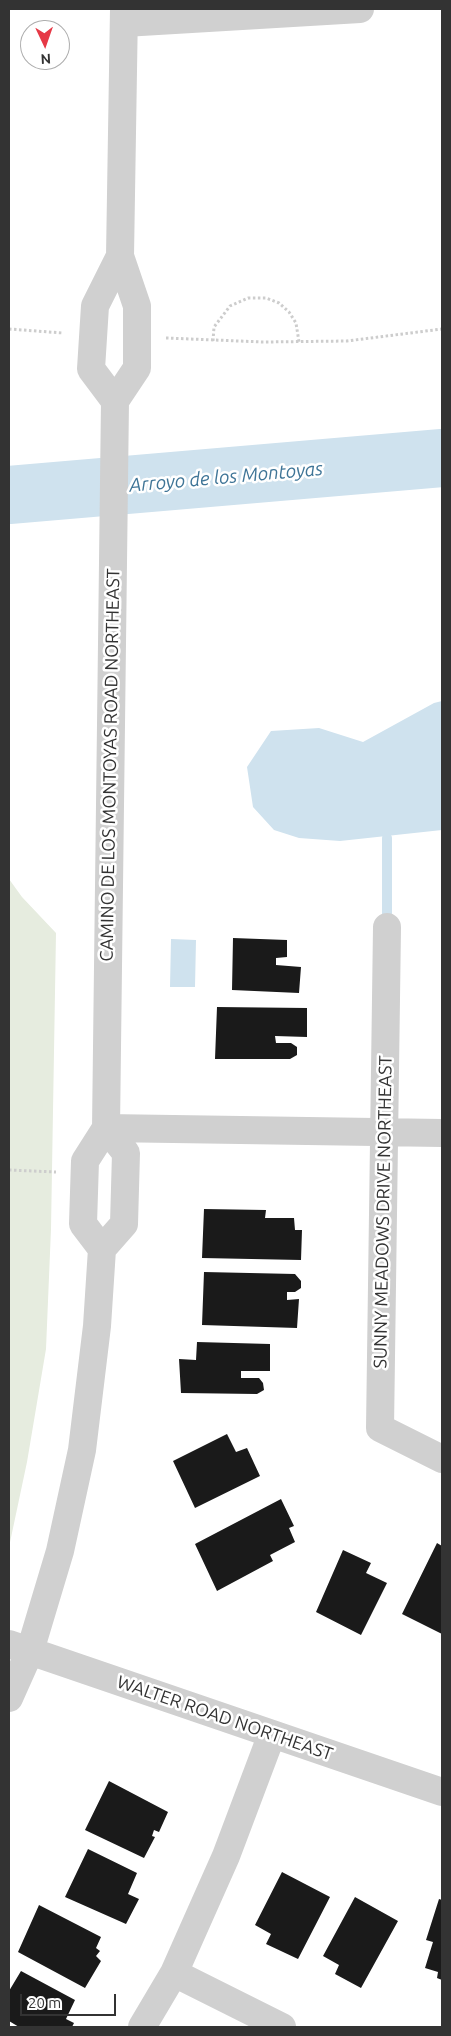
<!DOCTYPE html>
<html>
<head>
<meta charset="utf-8">
<style>
  body { margin:0 }
  #map { position:relative; width:451px; height:2036px; overflow:hidden; background:#fff; font-family:Ubuntu,sans-serif }
  canvas { display:block }
  .frame { position:absolute; inset:0; border:10px solid #333; pointer-events:none }
  .north { position:absolute; left:20px; top:20px; width:50px; height:50px; box-sizing:border-box; background:#fff; border:1px solid #adadad; border-radius:50%; rotate:177deg; font-size:14px; font-weight:700; line-height:20px; text-align:center; color:#333 }
  .north::after { content:''; display:block; margin:auto; width:18px; height:22px; background:#e63946; clip-path:polygon(50% 0,100% 100%,50% 72%,0 100%) }
  .scale { position:absolute; left:20px; top:1994px; width:96px; height:22px; box-sizing:border-box; border:2px solid #333; border-top:0; padding-left:6px; font-size:15px; line-height:18px; white-space:nowrap; color:#333; -webkit-text-stroke:4px #fff; paint-order:stroke }
</style>
</head>
<body>
<div id="map">
<canvas width="451" height="2036"></canvas>
<div class="frame"></div>
<div class="north">N</div>
<div class="scale">20 m</div>
</div>
<script>
const ctx = document.querySelector('canvas').getContext('2d');
ctx.lineJoin = 'round';
function fillPath(path, color) { ctx.fillStyle = color; ctx.fill(path, 'evenodd'); }
const poly = rows => new Path2D(rows.map(r => 'M' + r).join(''));
function stroke(path, color, width, dash) { ctx.strokeStyle = color; ctx.lineWidth = width; ctx.lineCap = dash ? 'butt' : 'round'; ctx.setLineDash(dash || []); ctx.stroke(path); }
function drawText(font, color, halo, rows, align = 'center') {
  ctx.font = font + ' Ubuntu,sans-serif'; ctx.lineWidth = 5; ctx.setLineDash([]); ctx.textBaseline = 'middle'; ctx.strokeStyle = halo; ctx.fillStyle = color; for (const [text, x, y, turn = 0] of rows) {
    ctx.save(); ctx.translate(x, y); ctx.rotate((+turn || 0) * Math.PI / 180); ctx.textAlign = isNaN(turn) ? turn : align; if (halo) ctx.strokeText(text, 0, 0); ctx.fillText(text, 0, 0); ctx.restore();
  }
}
const green = poly([
  [9,879,22,897,56,933,51,1229,46,1349,27,1462,9,1547]
]);
const water = poly([
  [442,701,442,830,340,841,299,838,274,830,253,807,247,767,271,731,319,728,363,742,434,703],
  [171,939,196,940,195,987,170,987]
]);
const stream = poly([
  [387,838,387,926]
]);
const river = poly([
  [9,495,442,458]
]);
const building = poly([
  [233,938,287,940,287,957,276,958,276,965,301,967,299,993,232,990],
  [217,1007,307,1008,307,1037,275,1036,276,1043,291,1043,297,1047,297,1055,290,1059,215,1059],
  [204,1209,266,1210,265,1218,294,1218,295,1230,302,1230,301,1260,202,1258],
  [204,1272,295,1274,301,1281,301,1288,295,1292,287,1292,287,1300,299,1299,297,1328,202,1325],
  [197,1342,270,1344,270,1371,241,1371,241,1378,259,1378,263,1383,264,1390,257,1394,181,1393,179,1359,196,1360],
  [227,1434,236,1452,247,1448,260,1476,195,1508,173,1461],
  [281,1499,294,1526,289,1528,295,1542,270,1555,273,1561,217,1591,195,1544],
  [437,1543,442,1546,442,1634,402,1614],
  [343,1550,371,1563,366,1573,387,1583,361,1635,316,1612],
  [109,1781,168,1812,159,1832,154,1830,152,1836,155,1837,144,1858,85,1830],
  [88,1849,137,1873,128,1894,139,1899,126,1924,65,1897],
  [282,1872,330,1897,298,1959,266,1944,271,1934,255,1925],
  [355,1897,398,1921,361,1988,335,1974,339,1965,323,1956],
  [439,1899,442,1900,442,1980,437,1978,438,1972,425,1968,433,1942,426,1940],
  [39,1905,101,1937,96,1948,100,1951,96,1956,101,1961,85,1988,18,1952],
  [21,1971,75,2000,66,2019,74,2023,72,2027,19,2027,9,2021,9,1991]
]);
const path = poly([
  [9,329,63,333],
  [166,338,263,342,347,341,442,329],
  [213,341,214,327,230,306,248,298,266,298,279,303,289,312,296,323,299,342],
  [9,1170,56,1172]
]);
const minor = poly([
  [124,23,360,9],
  [115,401,91,369,95,306,120,256],
  [387,927,380,1428,442,1459],
  [106,1128,442,1133],
  [102,1249,83,1224,85,1161,106,1128,115,401,137,368,137,306,120,256,124,9],
  [9,1644,442,1792],
  [9,1698,30,1651,60,1551,82,1450,97,1326,102,1249,124,1224,126,1153,106,1128],
  [174,1973,282,2027],
  [142,2027,174,1973,226,1856,272,1734]
]);
const streetNames = [
  ["CAMINO DE LOS MONTOYAS ROAD NORTHEAST",110,765,-89],
  ["SUNNY MEADOWS DRIVE NORTHEAST",383,1212,-89],
  ["WALTER ROAD NORTHEAST",225,1718,19]
];
const waterNames = [
  ["Arroyo de los Montoyas",226,477,-5]
];
fillPath(green, '#e6ecdf');
fillPath(water, '#cfe2ee');
stroke(stream, '#cfe2ee', 10);
stroke(river, '#cfe2ee', 58);
fillPath(building, '#1a1a1a');
stroke(path, '#cdcdcd', 3, [2.5, 2.5]);
stroke(minor, '#d0d0d0', 28);
drawText('18px', '#333', '#fff', streetNames);
drawText('italic 19px', '#3f7597', '#fff', waterNames);
</script>
</body>
</html>
